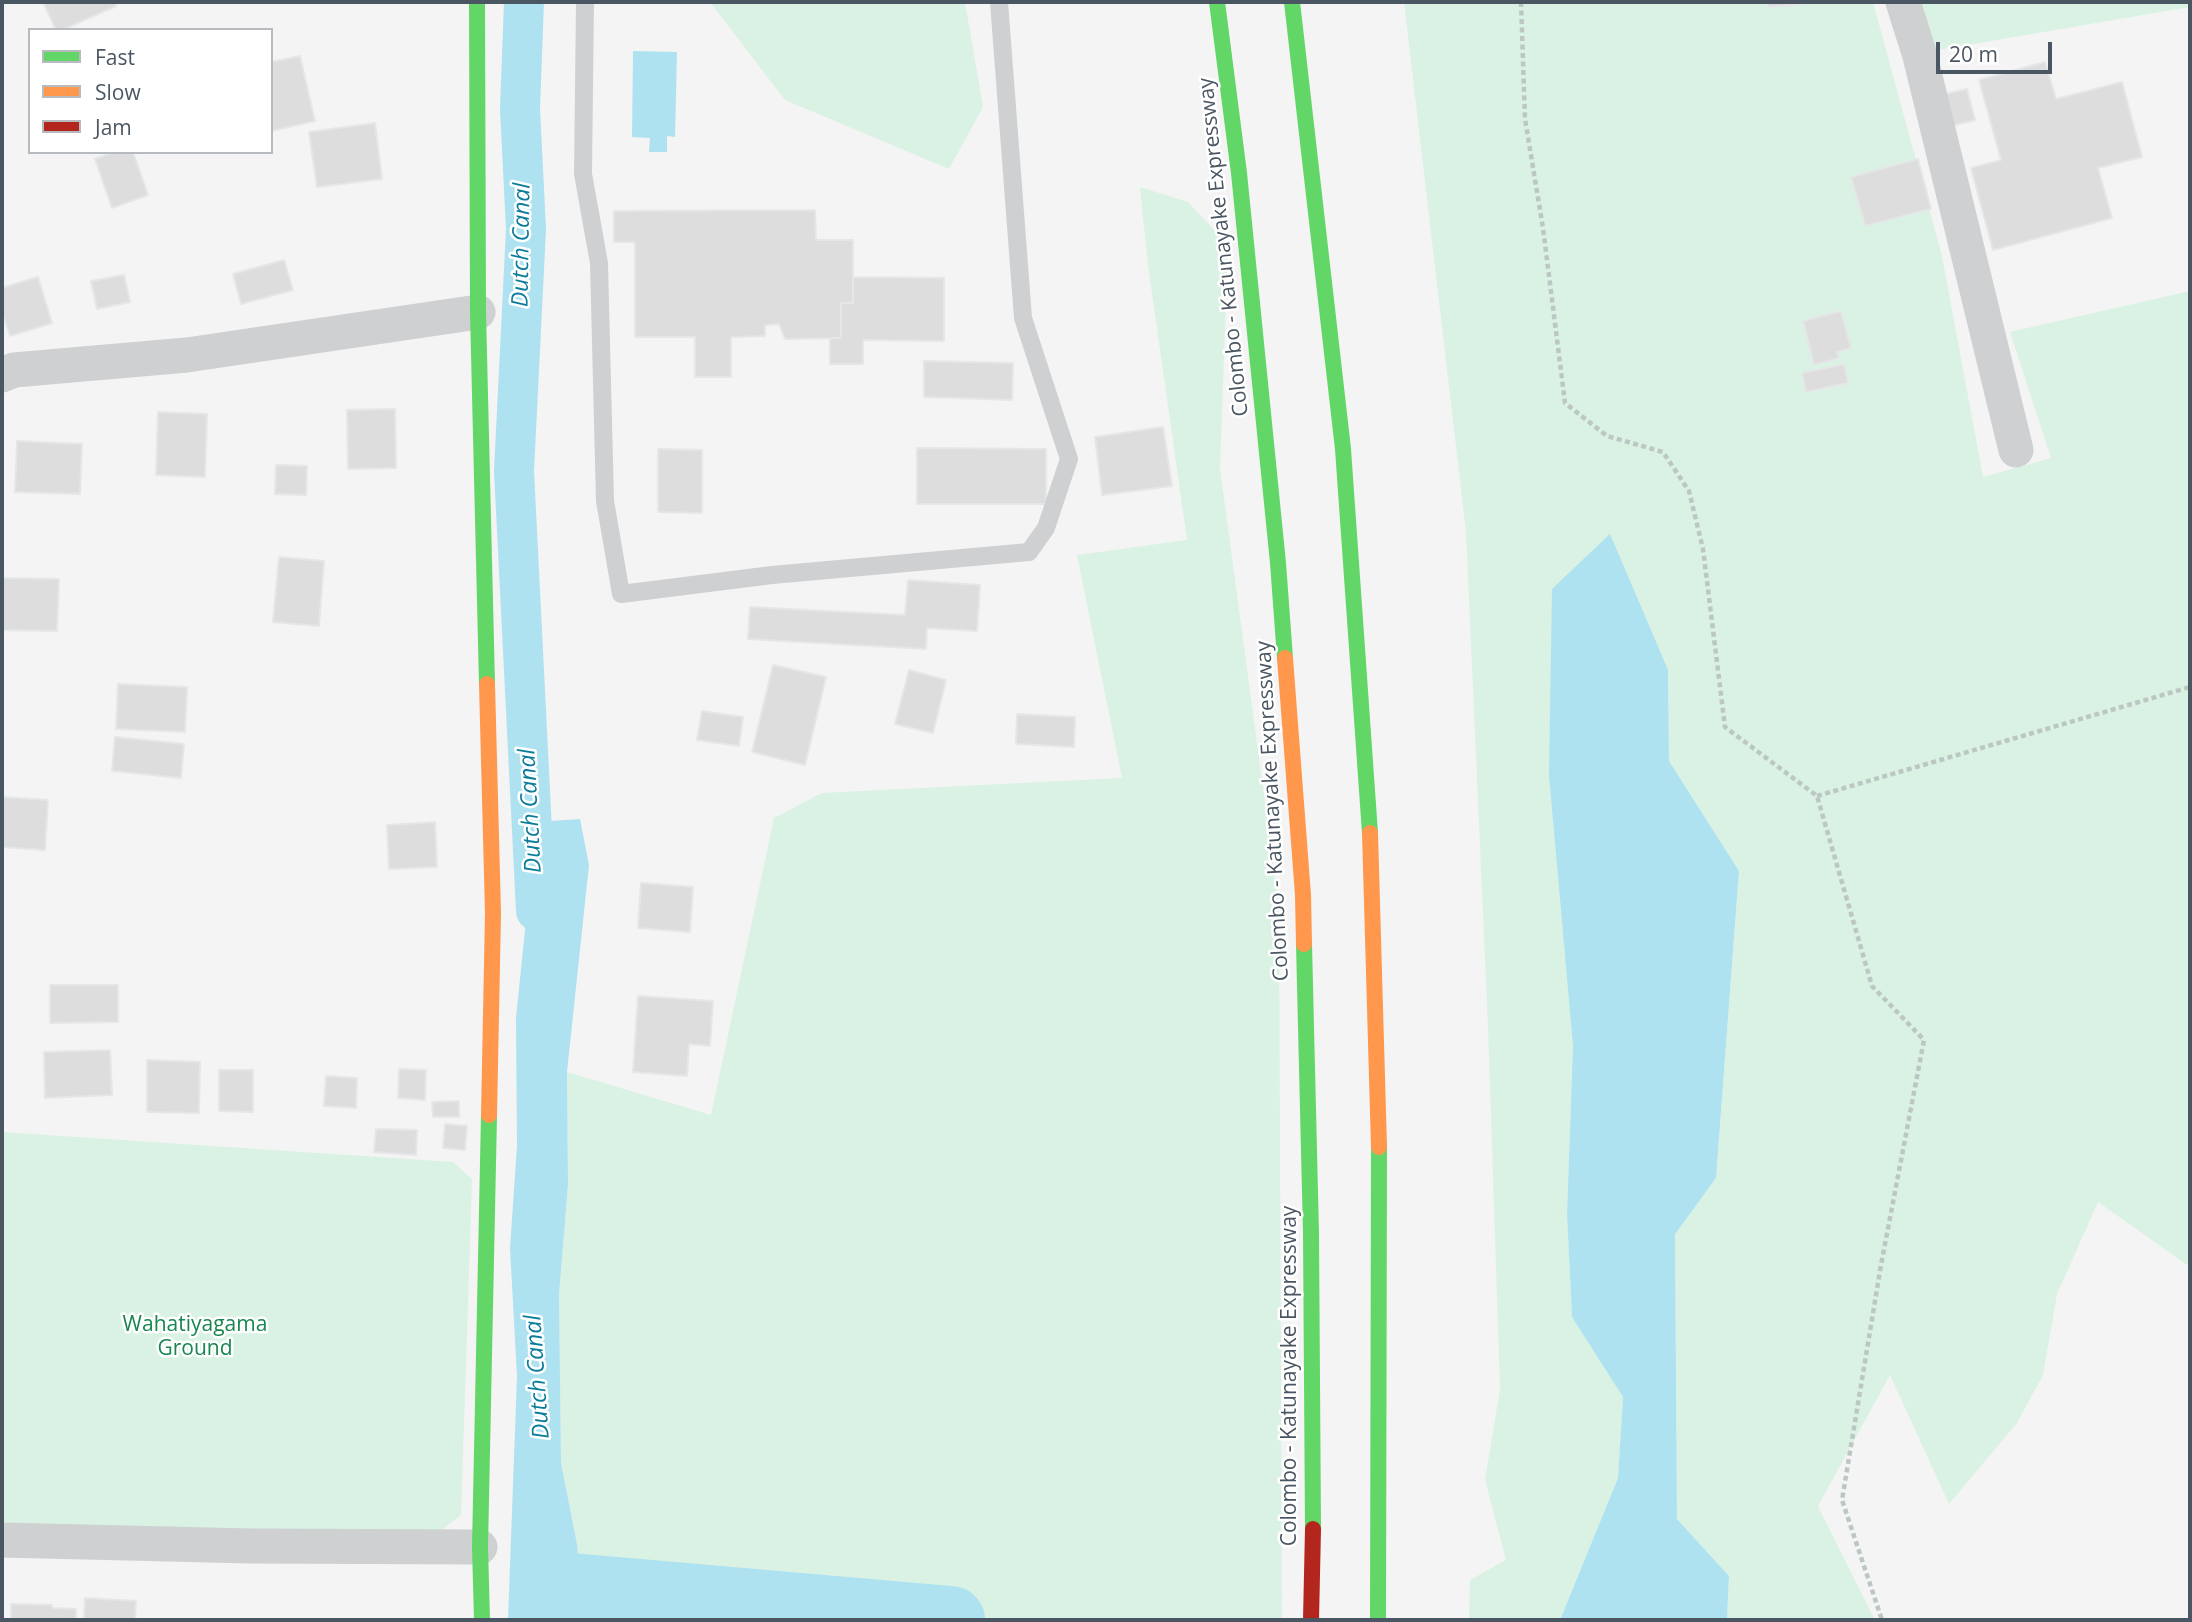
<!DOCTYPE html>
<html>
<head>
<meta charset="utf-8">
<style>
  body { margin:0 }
  #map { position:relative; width:2192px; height:1622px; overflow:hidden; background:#f4f4f4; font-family:"Open Sans",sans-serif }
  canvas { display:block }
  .frame { position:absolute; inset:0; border:4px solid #4a5661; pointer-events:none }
  .legend { position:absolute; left:28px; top:28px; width:245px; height:126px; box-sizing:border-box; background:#fff; border:2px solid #b7bbc0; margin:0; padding:9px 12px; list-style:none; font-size:21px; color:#4a5661 }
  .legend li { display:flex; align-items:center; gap:14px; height:35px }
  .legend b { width:35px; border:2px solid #b7bbc0 }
  .scale { position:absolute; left:1936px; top:42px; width:116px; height:32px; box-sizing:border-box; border:4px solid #4a5661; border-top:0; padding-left:9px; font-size:21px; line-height:24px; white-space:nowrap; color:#4a5661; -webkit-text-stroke:5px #fff; paint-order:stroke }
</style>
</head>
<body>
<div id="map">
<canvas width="2192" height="1622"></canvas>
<div class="frame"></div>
<ul class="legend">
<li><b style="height:9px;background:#63d668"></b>Fast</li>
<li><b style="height:9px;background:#ff974d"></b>Slow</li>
<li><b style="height:9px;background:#b3261e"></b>Jam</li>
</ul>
<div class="scale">20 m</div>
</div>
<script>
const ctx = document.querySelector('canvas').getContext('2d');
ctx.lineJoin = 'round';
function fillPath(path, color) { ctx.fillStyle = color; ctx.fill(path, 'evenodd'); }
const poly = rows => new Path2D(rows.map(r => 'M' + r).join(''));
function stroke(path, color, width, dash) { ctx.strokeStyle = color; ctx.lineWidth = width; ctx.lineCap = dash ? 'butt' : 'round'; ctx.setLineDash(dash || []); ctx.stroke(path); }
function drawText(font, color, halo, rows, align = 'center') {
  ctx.font = font + ' "Open Sans",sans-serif'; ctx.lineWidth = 5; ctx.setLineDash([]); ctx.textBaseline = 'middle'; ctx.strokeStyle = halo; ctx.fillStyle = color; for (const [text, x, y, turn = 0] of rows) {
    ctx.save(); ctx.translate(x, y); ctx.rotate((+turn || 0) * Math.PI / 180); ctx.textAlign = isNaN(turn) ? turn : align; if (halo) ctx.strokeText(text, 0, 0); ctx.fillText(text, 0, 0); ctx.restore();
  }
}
const green = poly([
  [710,2,965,2,983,107,949,169,785,100],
  [1404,2,1873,2,1942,256,1983,477,2051,458,2010,332,2190,291,2190,1267,2098,1202,2057,1294,2043,1375,2017,1423,1949,1504,1890,1375,1818,1506,1875,1620,1727,1620,1729,1576,1677,1519,1675,1233,1716,1178,1739,871,1669,761,1668,670,1573,1045,1567,1214,1572,1316,1623,1397,1618,1478,1560,1620,1469,1620,1470,1580,1506,1560,1485,1480,1500,1389,1488,1026,1466,532],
  [1919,2,2190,2,2190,7,1932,51],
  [1140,187,1188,202,1228,245,1220,468,1279,907,1282,1620,576,1620,582,1602,577,1544,561,1463,560,1387,559,1295,568,1185,567,1072,711,1115,774,818,822,793,1122,778,1077,555,1187,540,1148,265],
  [2,1132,453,1162,472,1179,461,1515,439,1532,2,1529]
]);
const water = poly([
  [633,51,677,52,675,137,667,136,667,152,649,152,650,138,632,137],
  [1610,534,1668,670,1669,761,1739,871,1716,1178,1675,1234,1677,1519,1729,1576,1727,1620,1560,1620,1618,1478,1623,1397,1572,1317,1567,1214,1573,1045,1549,775,1552,589],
  [580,819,589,865,567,1072,568,1185,559,1295,561,1463,577,1544,582,1602,576,1620,508,1620,517,1376,510,1248,517,1146,516,1018,536,822]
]);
const canal = poly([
  [524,2,520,109,526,229,514,471,536,911]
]);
const river = poly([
  [549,1585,951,1620]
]);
const building = poly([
  [43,2,114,2,116,6,62,30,56,30,43,2],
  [1768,2,1805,2,1805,4,1768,7,1768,2],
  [300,56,315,121,271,131,271,62,300,56],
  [2045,62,2056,99,2122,82,2142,157,2098,168,2112,218,1993,250,1971,168,2001,160,1979,80,2045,62],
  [1967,89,1975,120,1951,126,1942,95,1967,89],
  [375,123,382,179,317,187,309,132,375,123],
  [114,152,133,152,148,195,112,208,95,159,114,152],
  [1918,159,1931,209,1865,226,1851,177,1918,159],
  [815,210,816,240,853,240,853,303,841,303,841,338,785,339,779,324,765,325,765,336,731,337,731,377,695,377,695,337,635,337,635,242,614,242,614,211,815,210],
  [284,260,293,290,241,304,233,274,284,260],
  [124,275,130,302,97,309,91,281,124,275],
  [38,277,52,323,10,336,2,312,2,288,38,277],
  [853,277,944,278,944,341,863,340,863,364,830,364,830,338,841,338,841,303,853,303,853,277],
  [1841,311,1851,348,1837,352,1839,358,1814,365,1803,321,1841,311],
  [924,361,1013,363,1012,400,924,397,924,361],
  [1844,364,1848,383,1806,392,1802,373,1844,364],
  [395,409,396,468,348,469,347,410,395,409],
  [158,412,207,414,205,477,156,475,158,412],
  [1163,427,1172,486,1102,495,1095,437,1163,427],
  [17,441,82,444,80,494,15,492,17,441],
  [917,448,1046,449,1046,504,917,504,917,448],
  [658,449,702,450,702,513,658,512,658,449],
  [276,465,307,466,306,495,275,494,276,465],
  [279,557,324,561,319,626,273,622,279,557],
  [2,578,59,579,57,631,2,630,2,578],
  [908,580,980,585,977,631,927,628,926,649,748,639,750,607,905,615,908,580],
  [773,665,826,677,805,765,752,752,773,665],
  [909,670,946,680,933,733,895,724,909,670],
  [118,684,187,687,185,732,116,729,118,684],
  [702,711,743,717,739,746,697,740,702,711],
  [1017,714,1075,717,1074,747,1016,744,1017,714],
  [115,737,184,744,181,778,112,771,115,737],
  [2,797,48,800,45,850,2,847,2,797],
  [435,822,437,867,389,869,387,825,435,822],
  [641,883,693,887,690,932,638,928,641,883],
  [50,985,118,985,118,1022,50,1023,50,985],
  [638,996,713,1001,710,1046,689,1044,687,1076,633,1072,638,996],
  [110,1050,112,1095,45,1098,44,1052,110,1050],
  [147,1060,200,1062,199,1113,147,1112,147,1060],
  [399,1069,426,1070,425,1100,398,1098,399,1069],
  [219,1070,253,1070,253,1112,219,1111,219,1070],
  [326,1076,357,1078,356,1108,324,1106,326,1076],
  [459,1101,459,1117,433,1117,432,1102,459,1101],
  [445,1124,467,1126,465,1150,443,1148,445,1124],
  [376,1129,417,1130,416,1155,374,1152,376,1129],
  [85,1598,136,1601,135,1620,84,1620,85,1598],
  [11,1604,52,1605,52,1608,76,1609,76,1620,11,1620,11,1604]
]);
const path = poly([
  [1521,2,1525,119,1543,228,1565,403,1607,436,1663,452,1689,491,1703,549,1725,727,1817,796,1872,986,1924,1040,1881,1265,1842,1500,1882,1620],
  [1817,796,2190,687]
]);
const lane = poly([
  [585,2,583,174,599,263,605,501,621,594,772,575,1029,552,1046,528,1069,459,1023,318,999,2]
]);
const street = poly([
  [1903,2,1920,56,2016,450],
  [2,375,14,370,187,355,478,312],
  [2,1540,250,1546,480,1547]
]);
const fast = poly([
  [477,2,478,312,487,684],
  [1217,2,1239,173,1278,563,1285,658],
  [1292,2,1343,449,1370,833],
  [1304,944,1311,1233,1313,1529],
  [482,1620,480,1547,489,1115],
  [1378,1620,1379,1147]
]);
const slow = poly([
  [1285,658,1303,895,1304,944],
  [487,684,493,913,489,1115],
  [1370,833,1379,1147]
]);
const jam = poly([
  [1311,1620,1313,1529]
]);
const streetNames = [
  ["Colombo - Katunayake Expressway",1224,247,-96],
  ["Colombo - Katunayake Expressway",1273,811,-93],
  ["Colombo - Katunayake Expressway",1290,1376,-90]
];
const parkNames = [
  ["Wahatiyagama",195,1325],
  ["Ground",195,1349]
];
const waterNames = [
  ["Dutch Canal",522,245,-89],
  ["Dutch Canal",531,811,-93],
  ["Dutch Canal",538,1377,-94]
];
fillPath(green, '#d9f2e3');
fillPath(water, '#aee2f0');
stroke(canal, '#aee2f0', 40);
stroke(river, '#aee2f0', 68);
fillPath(building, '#ddddde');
stroke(building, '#e5e6e7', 2);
stroke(path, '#bcc7c4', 4.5, [5, 3.5]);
stroke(lane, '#ced0d2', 18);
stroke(street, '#ced0d2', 35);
stroke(fast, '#63d668', 16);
stroke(slow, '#ff974d', 16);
stroke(jam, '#b3261e', 16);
drawText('21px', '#4a5661', '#fff', streetNames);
drawText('21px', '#17864f', '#fff', parkNames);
drawText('italic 23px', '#0c7c9b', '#fff', waterNames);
</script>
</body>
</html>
